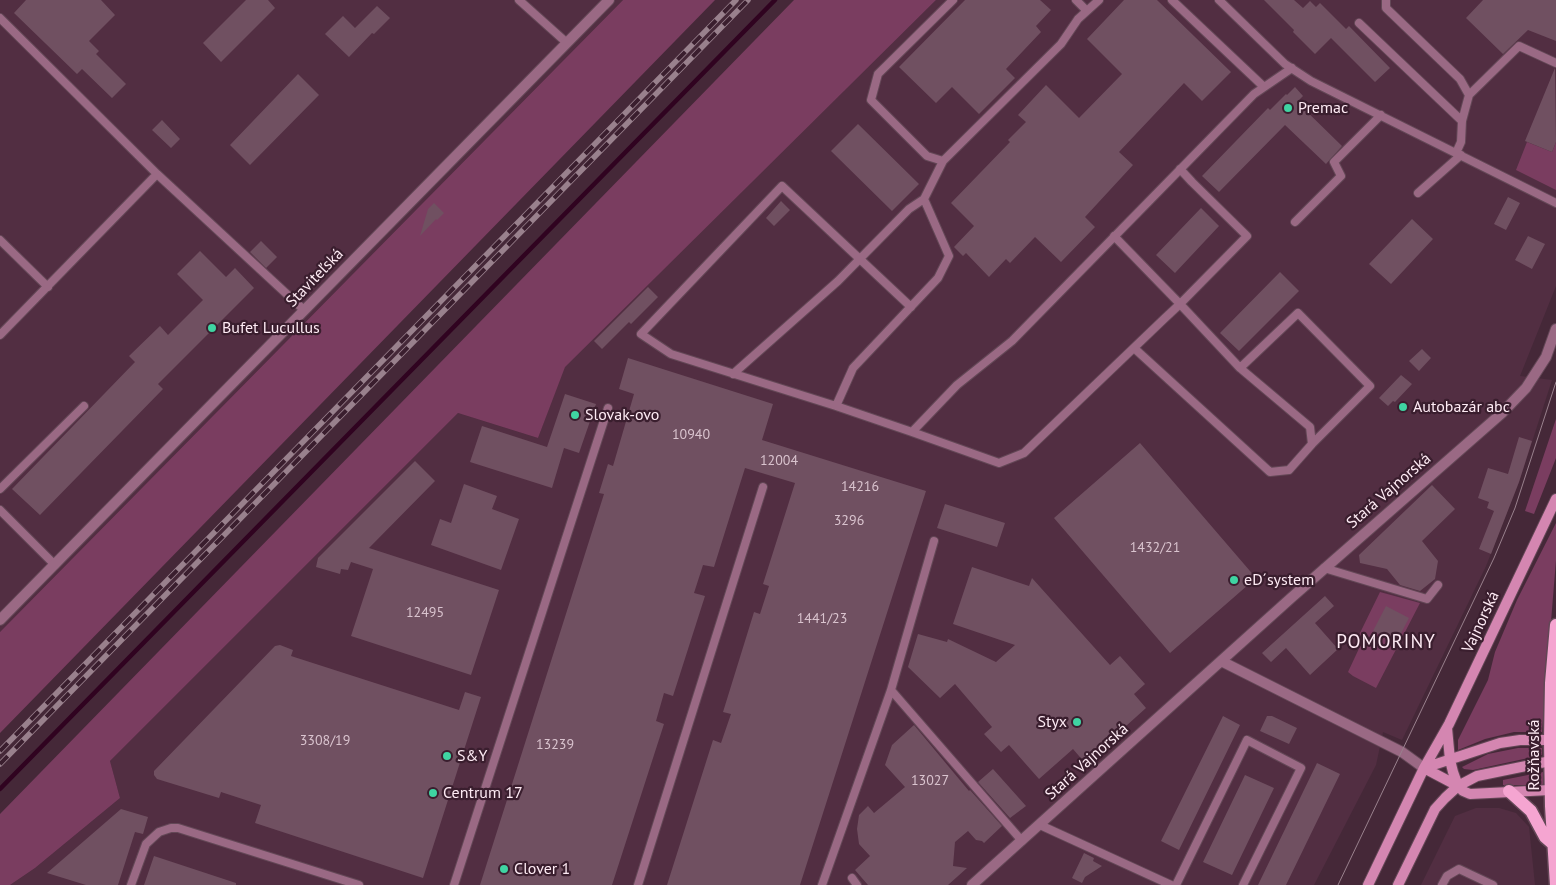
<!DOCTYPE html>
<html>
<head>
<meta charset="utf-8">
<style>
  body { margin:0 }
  canvas { display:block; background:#452838 }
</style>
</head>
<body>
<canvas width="1556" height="885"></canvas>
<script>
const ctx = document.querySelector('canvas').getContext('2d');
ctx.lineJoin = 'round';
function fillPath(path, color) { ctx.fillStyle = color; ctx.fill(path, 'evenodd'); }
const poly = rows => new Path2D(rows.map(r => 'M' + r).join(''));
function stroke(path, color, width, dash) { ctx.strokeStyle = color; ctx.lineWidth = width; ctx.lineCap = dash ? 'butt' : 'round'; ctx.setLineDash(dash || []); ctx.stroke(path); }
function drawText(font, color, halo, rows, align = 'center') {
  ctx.font = font + ' "PT Sans",sans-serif'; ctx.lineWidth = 4.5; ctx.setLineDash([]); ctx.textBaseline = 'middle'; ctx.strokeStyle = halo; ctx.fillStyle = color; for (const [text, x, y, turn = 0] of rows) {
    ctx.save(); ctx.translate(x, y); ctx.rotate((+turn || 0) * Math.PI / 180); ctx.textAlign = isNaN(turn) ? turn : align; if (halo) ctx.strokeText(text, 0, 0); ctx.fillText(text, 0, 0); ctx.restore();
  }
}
const built = poly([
  [0,0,623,0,0,632],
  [936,0,1556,0,1556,286,1520,376,1552,380,1519,482,1486,566,1402,740,1383,732,1376,765,1314,885,10,885,35,868,120,798,110,761,458,413,538,438,564,367],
  [1476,808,1499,808,1516,813,1529,827,1535,885,1421,885,1455,816]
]);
const green = poly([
  [623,0,715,0,0,733,0,632],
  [794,0,936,0,565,367,538,438,458,413,110,761,120,798,35,868,10,885,0,885,0,814],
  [1527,142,1552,152,1556,142,1556,190,1516,170],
  [1556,419,1556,458,1534,514,1525,511],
  [1556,523,1556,560,1542,732,1514,732,1485,739,1458,750,1458,740,1488,680,1495,652,1517,600],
  [1380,592,1420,603,1376,688,1353,676,1348,672,1363,640,1359,635],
  [1518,748,1542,748,1542,755,1473,770,1464,769,1462,767,1488,754],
  [1543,772,1543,785,1503,785,1503,780]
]);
const stream = poly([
  [0,789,775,0]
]);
const building = poly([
  [26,0,101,0,115,15,89,41,99,51,96,54,126,84,112,98,82,69,77,74,14,13],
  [246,0,268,0,275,8,221,62,203,43],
  [965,0,1040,0,1051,10,1036,26,1041,32,1006,69,1015,78,979,114,952,87,936,103,899,67],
  [1124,0,1157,0,1231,72,1202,101,1184,83,1119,152,1133,165,1085,217,1095,227,1061,262,1035,237,1010,263,1006,259,989,277,966,253,963,256,954,247,974,226,951,203,1010,142,1008,140,1026,122,1018,115,1046,85,1079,118,1122,74,1087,39],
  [1264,0,1294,0,1303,8,1310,1,1316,7,1320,3,1346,29,1349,26,1390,68,1375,82,1331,38,1315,54,1293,32,1294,30],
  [1483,0,1556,0,1556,41,1528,30,1503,54,1466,18],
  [377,6,390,18,374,34,372,33,349,57,325,34,343,16,355,28],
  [1555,68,1556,142,1552,152,1525,141],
  [298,74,319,95,250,165,230,145],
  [1295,87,1303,96,1297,102,1342,146,1326,164,1285,125,1219,192,1202,176,1268,108,1270,110,1286,94,1287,95],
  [162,120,180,139,171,148,152,130],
  [858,124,919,184,892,211,831,151],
  [1508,197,1520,203,1506,230,1494,224],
  [781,201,790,210,774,226,766,218],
  [434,203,444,213,437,220,436,219,420,236,428,209],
  [1201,208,1219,226,1175,273,1156,255],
  [1412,219,1433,239,1391,284,1369,264],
  [1528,236,1545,244,1532,269,1515,260],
  [261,241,277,257,266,268,250,252],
  [200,251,226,277,235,268,254,288,158,384,163,389,40,515,12,489,135,362,129,356,160,326,168,335,203,300,177,274],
  [1280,272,1299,291,1239,351,1220,333],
  [648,287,658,297,631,324,629,322,602,349,594,341],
  [1422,349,1431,358,1419,371,1409,361],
  [628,358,773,404,762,440,926,491,800,885,667,885,713,740,721,743,731,714,723,712,754,612,760,614,769,586,763,584,795,483,745,468,714,567,703,565,694,593,705,596,673,696,664,693,656,721,664,724,612,885,480,885,604,494,599,493,608,464,613,466,634,394,619,389],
  [1401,375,1412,384,1395,402,1393,401,1388,406,1379,398],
  [565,394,596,404,579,453,564,448,552,488,470,462,482,426,547,447],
  [1519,437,1532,441,1519,482,1491,554,1479,549,1494,511,1487,508,1489,502,1478,498,1488,468,1508,474],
  [1140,443,1256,578,1170,653,1054,518],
  [415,461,435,481,369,548,499,590,471,675,351,636,373,569,351,562,348,570,341,569,340,574,316,567,318,558],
  [464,484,497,496,492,509,519,519,501,570,431,545,440,519,451,523],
  [1432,485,1455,509,1422,541,1438,561,1435,579,1420,591,1400,585,1387,569,1360,563,1359,555],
  [945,504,1005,523,997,547,937,528],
  [972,567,1029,586,1032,578,1110,665,1120,656,1145,684,1134,694,1146,708,1085,763,1073,749,1039,779,1009,745,1001,752,984,734,992,727,955,684,940,698,908,667,918,634,947,642,948,639,996,662,1015,645,953,624],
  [1325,596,1334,606,1315,623,1338,649,1310,675,1286,648,1271,662,1262,653],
  [1386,606,1409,618,1396,643,1373,631],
  [280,645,293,650,291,656,459,710,465,692,481,697,423,878,255,823,261,805,221,792,219,798,157,779,154,775,154,771,275,646],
  [1223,716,1240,725,1179,850,1161,841],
  [1267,716,1272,716,1297,728,1289,744,1260,731],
  [914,725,969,791,970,790,1002,826,984,843,982,841,976,840,968,831,955,842,953,866,967,868,948,885,868,885,855,870,870,856,859,844,857,829,859,815,868,806,874,813,905,787,885,765,892,745],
  [1317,763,1340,774,1286,885,1258,885],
  [993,769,1026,806,1010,818,978,782],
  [1245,775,1274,788,1232,875,1203,862],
  [121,809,148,817,143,834,135,832,118,885,86,885,47,873],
  [1084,853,1094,858,1093,861,1102,866,1085,877,1082,883,1072,878],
  [154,856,236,883,236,885,144,885]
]);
const lane = poly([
  [519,0,567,43],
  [1076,0,1087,11],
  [1099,0,1078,19,1061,44,943,161,924,199,949,256,938,278,853,368,836,406,912,432,957,385,1012,341,1254,94,1292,68],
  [1172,0,1264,87],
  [1219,0,1285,64,1311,81,1556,203],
  [1386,0,1386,8,1460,79,1469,95,1462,121],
  [0,18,157,174,304,310],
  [1359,23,1462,121,1461,142,1456,153],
  [1469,95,1519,46,1556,63],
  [943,161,927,156,871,100,878,74,953,0],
  [1418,193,1461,155],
  [1295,222,1341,176,1334,162,1381,115],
  [0,240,48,287],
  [0,335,157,174],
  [1134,348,1270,472,1289,470,1312,444,1310,427,1240,368,1180,304,1247,236,1192,182,1180,169],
  [1240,368,1298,313,1370,386,1312,444],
  [733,374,838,281,909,209,924,199],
  [836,406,671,354,641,334,782,186,911,307],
  [912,432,999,463,1024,453,1165,318,1180,304,1114,236],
  [0,489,84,406],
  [0,510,55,565],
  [1324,568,1427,599,1438,585],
  [891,690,1022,841],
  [1040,825,1171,885],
  [852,878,857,885],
  [131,885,146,844,159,832,171,828,178,828,359,885],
  [454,885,608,408],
  [638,885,763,487],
  [822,885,891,690,934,541],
  [1176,885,1247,740,1301,768,1243,885],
  [1442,885,1447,876,1459,869,1493,885]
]);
const street = poly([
  [0,620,609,0],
  [1221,661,1402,752,1424,768],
  [972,885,1291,598,1502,413,1526,388,1546,357,1556,329]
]);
const secondary = poly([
  [1447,728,1450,760,1453,772,1458,786],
  [1424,768,1458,786,1463,791,1470,794,1550,790],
  [1424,768,1500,743,1520,740,1550,740],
  [1368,885,1424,768,1449,724,1556,499],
  [1398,885,1435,809,1445,798,1458,786,1477,776,1556,760]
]);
const primary = poly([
  [1509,791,1531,811,1545,837,1553,844],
  [1556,885,1551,806,1550,740,1551,683,1556,625]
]);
const tram = poly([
  [1338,885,1494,558,1515,508,1556,382]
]);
const rail = poly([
  [0,751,736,0],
  [0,764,748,0]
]);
const markers = [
  [1288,108,5,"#3fd4a2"],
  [212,328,5,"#3fd4a2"],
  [1403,407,5,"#3fd4a2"],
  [575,415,5,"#3fd4a2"],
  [1234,580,5,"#3fd4a2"],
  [1077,722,5,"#3fd4a2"],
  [447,756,5,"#3fd4a2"],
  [433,793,5,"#3fd4a2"],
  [504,869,5,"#3fd4a2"]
];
const numberNames = [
  ["10940",691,435],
  ["12004",779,461],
  ["14216",860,487],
  ["3296",849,521],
  ["1432/21",1155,548],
  ["12495",425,613],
  ["1441/23",822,619],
  ["3308/19",325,741],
  ["13239",555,745],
  ["13027",930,781]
];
const poiNames = [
  ["Premac",1298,108],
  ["Bufet Lucullus",222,328],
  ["Autobazár abc",1413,407],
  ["Slovak-ovo",585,415],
  ["eD´system",1244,580],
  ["Styx",1067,722,"right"],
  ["S&Y",457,756],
  ["Centrum 17",443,793],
  ["Clover 1",514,869]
];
const streetNames = [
  ["Staviteľská",315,278,-46],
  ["Stará Vajnorská",1389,491,-41],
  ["Vajnorská",1481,622,-65],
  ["Rožňavská",1534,755,-90],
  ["Stará Vajnorská",1087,762,-42]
];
const quarterNames = [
  ["POMORINY",1386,643]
];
fillPath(built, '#522e42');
fillPath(green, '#7a3d60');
stroke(stream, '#300320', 4.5);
fillPath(building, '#705061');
stroke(lane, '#634756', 10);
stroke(street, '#634756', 12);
stroke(secondary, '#634756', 12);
stroke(primary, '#634756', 15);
stroke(lane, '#9a6984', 8);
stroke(street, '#9a6984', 10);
stroke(secondary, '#d486b1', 10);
stroke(primary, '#f5a5d1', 12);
stroke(tram, '#99818d', 1);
stroke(rail, '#99818d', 5.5);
stroke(rail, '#3a1e2e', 4, [11]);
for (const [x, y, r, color] of markers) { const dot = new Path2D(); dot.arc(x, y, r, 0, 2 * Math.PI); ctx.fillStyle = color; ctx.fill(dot); stroke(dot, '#3a1e2e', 2); }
drawText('14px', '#dac4cf', null, numberNames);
drawText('16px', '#feebf4', '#3a1e2e', poiNames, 'left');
drawText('16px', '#feebf4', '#3a1e2e', streetNames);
ctx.letterSpacing = '1px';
drawText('19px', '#feebf4', '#3a1e2e', quarterNames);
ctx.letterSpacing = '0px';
</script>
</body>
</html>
